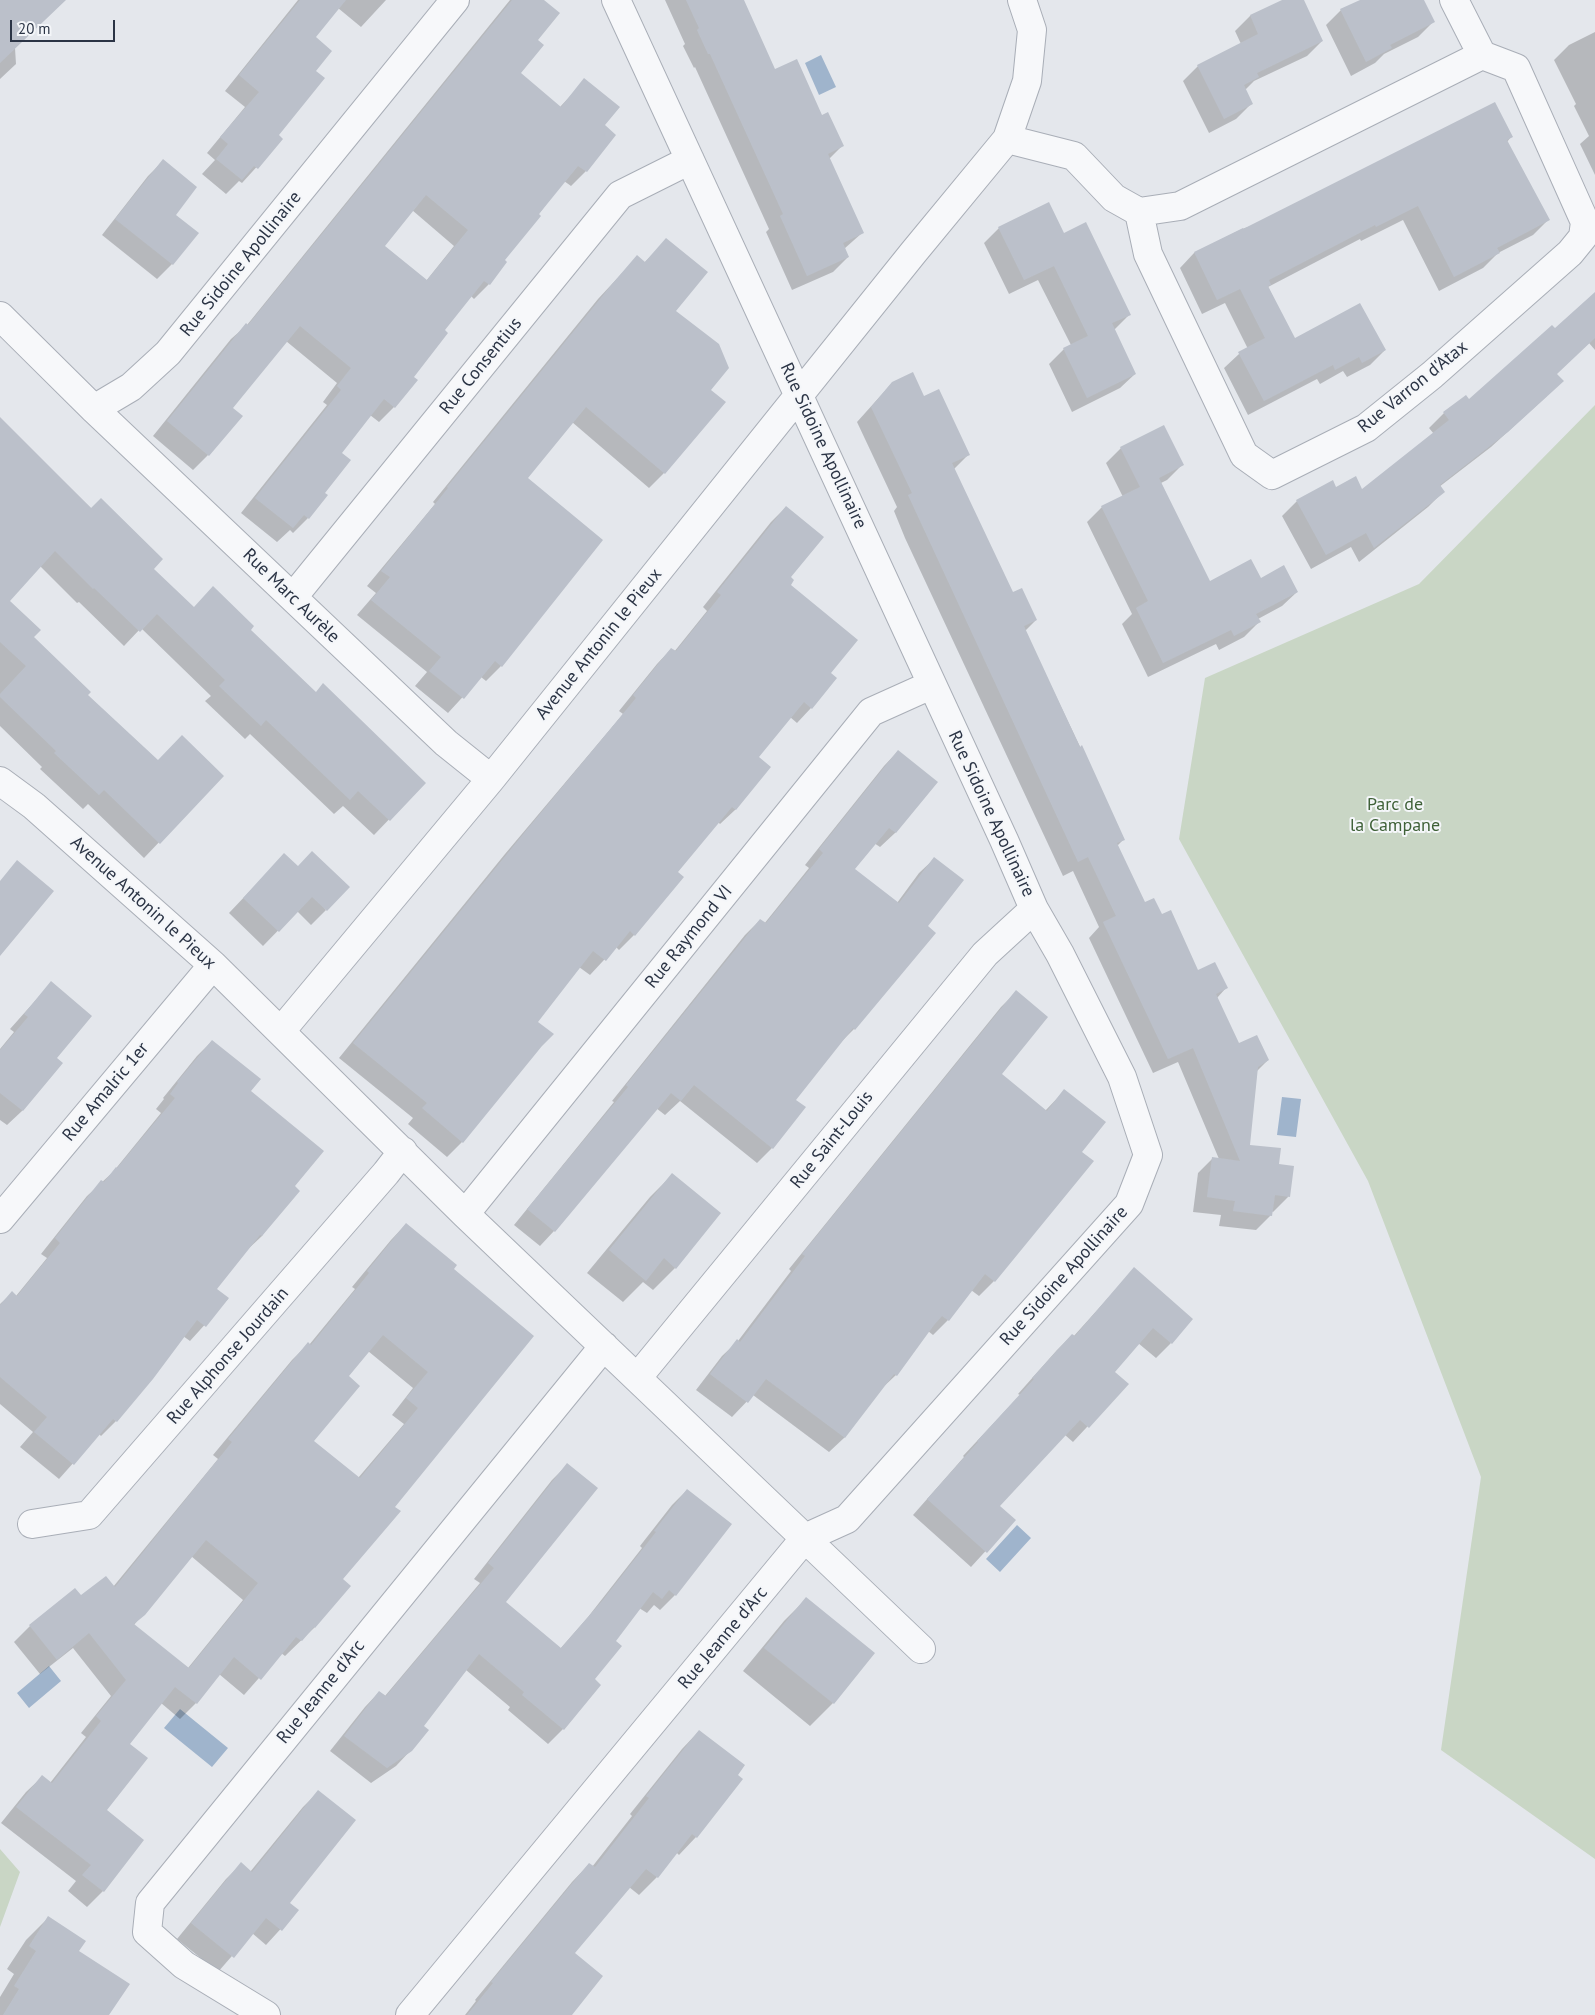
<!DOCTYPE html>
<html>
<head>
<meta charset="utf-8">
<style>
  body { margin:0 }
  #map { position:relative; width:1595px; height:2015px; overflow:hidden; background:#e4e7ec; font-family:"PT Sans",sans-serif }
  canvas { display:block }
  .scale { position:absolute; left:10px; top:20px; width:105px; height:22px; box-sizing:border-box; border:2px solid #2b3445; border-top:0; padding-left:6px; font-size:15px; line-height:18px; white-space:nowrap; color:#2b3445; -webkit-text-stroke:4px #f4f6f9; paint-order:stroke }
</style>
</head>
<body>
<div id="map">
<canvas width="1595" height="2015"></canvas>
<div class="scale">20 m</div>
</div>
<script>
const ctx = document.querySelector('canvas').getContext('2d');
ctx.lineJoin = 'round';
function fillPath(path, color) { ctx.fillStyle = color; ctx.fill(path, 'evenodd'); }
const poly = rows => new Path2D(rows.map(r => 'M' + r).join(''));
function stroke(path, color, width, dash) { ctx.strokeStyle = color; ctx.lineWidth = width; ctx.lineCap = dash ? 'butt' : 'round'; ctx.setLineDash(dash || []); ctx.stroke(path); }
function drawText(font, color, halo, rows, align = 'center') {
  ctx.font = font + ' "PT Sans",sans-serif'; ctx.lineWidth = 4; ctx.setLineDash([]); ctx.textBaseline = 'middle'; ctx.strokeStyle = halo; ctx.fillStyle = color; for (const [text, x, y, turn = 0] of rows) {
    ctx.save(); ctx.translate(x, y); ctx.rotate((+turn || 0) * Math.PI / 180); ctx.textAlign = isNaN(turn) ? turn : align; if (halo) ctx.strokeText(text, 0, 0); ctx.fillText(text, 0, 0); ctx.restore();
  }
}
const green = poly([
  [1595,405,1595,1859,1441,1750,1481,1477,1368,1181,1179,839,1205,678,1419,584],
  [0,1849,20,1872,0,1927]
]);
const water = poly([
  [821,55,836,87,819,95,805,63],
  [1282,1097,1301,1099,1296,1137,1277,1135],
  [1017,1525,1031,1538,1000,1572,986,1559],
  [49,1666,61,1681,29,1708,17,1693],
  [180,1709,228,1748,212,1767,164,1728]
]);
const shadow = poly([
  [0,0,53,0,15,48,16,64,0,79],
  [298,0,386,0,361,27,338,8,314,38,315,71,277,136,282,139,242,183,239,181,226,194,202,174,215,160,207,153,245,107,225,91],
  [510,0,542,0,536,40,519,73,560,107,585,80,603,125,615,135,586,171,571,186,564,181,503,261,489,284,474,299,471,296,444,330,413,377,416,380,394,407,379,422,370,415,340,453,323,493,308,518,293,533,290,530,277,542,241,513,327,405,323,402,337,383,286,341,231,408,208,455,193,470,153,436,231,339,247,325],
  [412,210,454,246,426,281,383,246],
  [665,0,743,0,774,70,821,117,842,146,829,159,862,233,844,249,848,257,833,272,792,290,766,232,769,229,695,67,694,68,683,46,685,44],
  [1285,0,1303,0,1322,41,1307,56,1254,81,1245,90,1251,104,1236,119,1209,133,1183,81,1198,66,1241,44,1235,31,1250,16],
  [1363,0,1422,0,1433,22,1418,37,1384,54,1375,63,1351,76,1326,25,1341,10],
  [1595,32,1595,175,1580,144,1589,136,1574,106,1576,104,1554,60,1569,45],
  [1511,137,1507,142,1548,220,1533,235,1498,253,1483,268,1439,291,1403,220,1361,241,1360,239,1268,287,1295,340,1385,350,1370,365,1347,377,1343,371,1320,384,1317,379,1248,415,1224,368,1239,354,1248,349,1225,303,1202,314,1180,268,1194,253,1242,229],
  [163,161,174,215,172,264,157,279,102,235,148,176],
  [999,228,1064,235,1130,314,1114,330,1135,374,1120,388,1072,412,1049,364,1064,349,1071,345,1038,280,1009,294,984,243],
  [666,240,675,312,709,390,664,473,649,488,572,422,526,479,501,666,486,681,481,677,448,713,415,686,427,672,357,615,376,593,367,586,435,504,433,502,598,299,637,257,644,263],
  [1595,293,1595,350,1589,343,1555,374,1547,396,1491,447,1439,487,1443,492,1428,507,1359,562,1351,547,1311,569,1282,516,1297,501,1336,488,1362,490,1434,434,1429,428,1444,413,1466,397,1469,401,1555,330],
  [892,383,924,398,968,455,953,470,1012,594,1036,620,1025,631,1124,839,1117,846,1145,904,1161,916,1197,971,1226,988,1217,998,1238,1045,1268,1060,1257,1071,1249,1146,1278,1165,1288,1197,1273,1212,1271,1211,1271,1215,1256,1230,1219,1226,1221,1215,1193,1212,1198,1173,1213,1158,1219,1159,1178,1062,1153,1073,1089,938,1099,927,1073,871,1063,876,905,538,894,511,897,507,857,422],
  [0,419,193,608,249,630,315,693,424,783,374,835,343,806,334,814,250,734,245,739,205,701,211,696,141,628,124,646,79,602,77,603,40,566,8,601,32,638,86,695,158,762,222,776,144,858,88,804,83,809,40,769,42,767,0,726],
  [1121,448,1182,465,1167,480,1161,483,1209,583,1261,580,1297,592,1282,606,1258,619,1259,622,1244,637,1219,650,1216,644,1148,677,1122,624,1132,614,1087,522,1102,507,1123,497,1106,463],
  [786,507,789,585,829,674,811,708,797,723,790,717,757,757,769,767,735,810,720,824,718,822,677,872,634,935,619,950,616,947,590,975,579,967,536,1023,538,1049,462,1142,447,1157,408,1124,413,1118,339,1058,505,854,623,714,619,711,657,664,671,649,674,652,707,611,703,607,771,522],
  [898,751,936,782,895,833,880,847,874,843,854,869,897,903,919,873,934,859,926,927,854,1029,839,1044,795,1100,772,1148,757,1163,680,1101,665,1115,656,1108,554,1231,540,1246,514,1225,614,1102,612,1101,745,935,760,920,764,924,809,868,805,865,884,766],
  [284,855,326,910,311,925,297,911,263,946,229,913],
  [51,983,55,1058,61,1063,22,1111,7,1125,0,1120,0,1049,14,1032,10,1029],
  [1016,992,1000,1075,1045,1111,1064,1091,1080,1153,1092,1161,994,1281,979,1296,971,1290,948,1320,933,1335,928,1331,896,1375,880,1390,844,1438,829,1452,753,1395,732,1417,696,1390,722,1356,738,1341,791,1271,789,1269,1001,1007],
  [212,1041,249,1091,293,1187,262,1236,247,1250,215,1289,228,1299,190,1341,183,1336,116,1421,101,1436,99,1434,59,1479,20,1447,33,1432,0,1404,0,1304,12,1293,16,1296,47,1258,41,1254,87,1196,113,1172,161,1113,156,1109,164,1099,163,1098,197,1056],
  [672,1175,675,1268,653,1290,643,1282,623,1302,587,1273,650,1197],
  [406,1224,452,1269,533,1336,394,1507,342,1580,349,1586,314,1628,285,1656,281,1653,244,1695,219,1674,196,1703,180,1719,161,1703,128,1744,105,1810,103,1891,87,1907,68,1891,76,1881,1,1823,26,1792,42,1777,50,1783,86,1737,81,1733,111,1696,73,1648,40,1674,14,1642,30,1626,75,1589,81,1597,113,1587,218,1459,213,1455,292,1360,308,1344,309,1345,355,1289,352,1287,391,1240],
  [368,1351,413,1388,392,1415,404,1424,358,1478,312,1441,347,1377],
  [191,1556,243,1600,188,1668,134,1625],
  [1134,1269,1171,1343,1156,1358,1138,1343,1113,1372,1127,1384,1073,1442,1065,1435,998,1506,1014,1520,971,1567,913,1515,964,1457,963,1456,1020,1395,1018,1394,1057,1350,1072,1335,1073,1337],
  [567,1465,504,1602,560,1649,588,1617,642,1548,640,1546,672,1505,687,1490,731,1524,675,1595,660,1610,654,1605,647,1613,639,1608,614,1641,563,1729,548,1744,508,1710,510,1707,466,1670,422,1727,411,1750,396,1766,371,1783,330,1751,365,1707,379,1692,385,1696,480,1583,474,1579,552,1480],
  [806,1599,873,1653,833,1703,810,1726,743,1671,784,1621],
  [699,1731,696,1837,679,1855,676,1852,657,1877,639,1895,629,1887,573,1953,571,2015,465,2015,476,2001,475,2000,572,1882,589,1864,592,1867,632,1816,630,1814,682,1749],
  [318,1792,288,1903,297,1911,266,1945,252,1933,218,1972,177,1939,226,1879,241,1864,250,1872,303,1807],
  [49,1917,78,1951,108,2015,0,2015,0,1997,14,1974,7,1969,26,1940]
]);
const building = poly([
  [0,0,66,0,0,63],
  [300,0,346,0,316,37,332,51,316,71,325,78,279,135,283,139,258,169,254,166,242,180,216,159,228,144,220,137,259,92,239,75],
  [512,0,544,0,560,13,538,40,544,45,521,73,561,107,584,78,620,107,605,125,616,135,587,172,578,166,539,214,541,216,505,260,507,262,490,285,484,281,445,330,448,333,414,377,418,380,395,408,384,399,342,453,351,460,325,493,328,495,309,519,304,515,293,528,255,498,341,390,337,386,351,368,300,326,233,408,243,416,209,456,167,421,246,323,248,325],
  [426,195,468,230,427,280,385,246],
  [686,0,744,0,775,69,797,59,822,115,828,112,844,146,828,154,864,233,843,243,849,257,807,276,780,216,783,214,710,54,708,54,697,30,699,28],
  [1282,0,1304,0,1323,41,1257,73,1259,77,1244,85,1253,104,1224,119,1197,65,1258,34,1250,15],
  [1360,0,1424,0,1435,22,1390,45,1392,48,1366,62,1340,9],
  [1495,102,1513,137,1507,140,1550,220,1497,248,1500,253,1454,277,1418,206,1376,227,1375,225,1269,280,1271,285,1268,286,1295,338,1360,303,1386,350,1362,363,1359,357,1335,370,1333,365,1264,401,1238,352,1265,338,1240,289,1217,300,1194,252,1243,228,1243,229],
  [163,159,197,187,176,215,199,233,173,265,115,219],
  [1049,202,1064,233,1086,222,1131,315,1112,323,1136,374,1087,398,1063,348,1088,336,1054,266,1024,280,998,227],
  [666,238,708,272,676,311,719,344,729,368,711,390,726,402,665,474,586,407,528,478,603,540,502,667,495,661,464,699,429,671,441,657,371,600,390,577,381,571,448,488,447,487,613,283,637,255,645,262],
  [1595,292,1595,338,1557,374,1564,381,1508,432,1440,485,1445,492,1374,548,1366,533,1326,555,1296,500,1333,480,1336,487,1356,476,1362,489,1449,420,1443,412,1466,395,1469,399,1552,325,1555,328],
  [913,372,924,396,939,389,970,455,952,463,1013,592,1022,588,1037,620,1024,626,1080,747,1082,745,1125,840,1117,843,1145,902,1154,898,1162,914,1171,910,1198,970,1215,962,1228,988,1216,994,1239,1043,1257,1035,1269,1060,1258,1067,1250,1145,1281,1148,1279,1164,1294,1166,1290,1197,1275,1195,1272,1216,1233,1211,1235,1201,1207,1197,1212,1157,1240,1161,1193,1048,1168,1059,1103,922,1116,916,1088,857,1078,862,908,495,912,493,871,407,892,382],
  [0,417,91,508,101,498,163,559,154,569,194,607,213,586,254,626,251,630,316,692,323,683,426,783,390,821,358,791,350,800,266,720,261,726,219,686,225,680,157,614,140,632,94,588,93,589,55,551,10,601,41,630,34,637,91,692,88,695,158,760,182,735,224,776,160,844,104,790,99,795,54,753,56,751,0,697,0,694,26,666,0,642],
  [1164,425,1184,465,1159,478,1210,581,1251,559,1261,578,1284,565,1298,592,1256,614,1261,622,1234,636,1231,630,1163,663,1136,608,1148,601,1101,506,1140,487,1120,447],
  [786,506,824,537,791,577,794,580,791,585,858,640,831,673,837,678,812,709,804,702,759,757,771,767,736,810,732,807,678,872,684,877,635,936,630,931,606,961,593,951,538,1022,554,1034,542,1046,463,1143,422,1108,427,1103,353,1043,520,838,636,698,633,695,671,648,676,651,721,595,717,592],
  [898,750,938,782,896,833,889,828,855,869,899,903,934,857,964,880,928,926,936,933,855,1030,853,1028,796,1100,806,1107,773,1149,694,1085,681,1101,671,1093,555,1232,527,1209,628,1087,626,1085,760,919,766,923,823,853,819,849],
  [312,851,350,887,327,911,312,897,279,932,243,898,284,853,298,866],
  [17,860,54,891,0,956,0,881],
  [51,981,92,1016,57,1058,63,1063,23,1111,0,1093,0,1050,28,1017,24,1014],
  [1016,990,1048,1017,1002,1074,1047,1111,1064,1089,1106,1122,1082,1152,1094,1161,995,1282,985,1274,949,1321,942,1316,934,1325,897,1376,894,1374,845,1438,766,1379,748,1403,710,1374,737,1339,740,1342,805,1256,802,1254],
  [212,1040,261,1079,251,1091,324,1151,295,1186,300,1191,262,1236,260,1235,217,1289,229,1298,206,1327,197,1320,153,1379,117,1422,113,1419,74,1465,34,1432,47,1417,0,1377,0,1305,12,1291,17,1296,60,1243,55,1238,101,1180,104,1182,116,1167,117,1168,175,1098,170,1094,178,1083,177,1082],
  [672,1173,721,1213,676,1269,664,1258,646,1281,609,1250],
  [406,1223,457,1265,454,1269,534,1336,395,1507,401,1511,343,1579,351,1586,315,1628,314,1627,302,1641,296,1637,261,1680,234,1657,197,1704,175,1687,130,1744,148,1758,107,1810,144,1840,104,1892,82,1875,91,1865,16,1807,42,1775,52,1783,101,1721,96,1716,126,1680,89,1633,57,1660,29,1625,75,1588,81,1595,106,1576,115,1587,232,1442,228,1439,308,1342,311,1345,369,1273,367,1271],
  [383,1335,428,1372,406,1398,418,1408,360,1478,314,1441,360,1386,349,1376],
  [206,1540,258,1583,189,1668,134,1624,145,1615],
  [1134,1267,1193,1319,1172,1344,1153,1328,1115,1372,1129,1384,1089,1428,1080,1420,1000,1506,1016,1520,987,1553,927,1499,978,1442,977,1441,1034,1379,1032,1378,1072,1334,1075,1336],
  [567,1463,598,1488,506,1602,561,1648,602,1601,656,1532,654,1531,687,1489,732,1524,676,1596,669,1590,662,1599,653,1592,616,1641,622,1646,595,1679,601,1685,564,1730,522,1695,524,1692,479,1654,424,1726,429,1730,412,1751,387,1768,344,1736,379,1691,386,1696,494,1568,488,1563],
  [806,1597,875,1653,834,1704,764,1648],
  [699,1730,745,1765,738,1775,743,1779,697,1838,692,1834,658,1878,646,1869,575,1953,603,1976,572,2015,467,2015,493,1983,491,1982,589,1863,595,1867,649,1798,646,1796],
  [318,1790,356,1820,290,1903,299,1910,282,1931,266,1918,234,1958,191,1923,241,1862,252,1872],
  [48,1916,86,1941,79,1951,130,1984,109,2015,3,2015,19,1989,14,1986,36,1951,29,1946]
]);
const minor = poly([
  [1454,0,1482,55],
  [1007,139,1074,156,1114,198,1139,212,1180,206,1482,55,1516,68,1585,222,1583,237,1570,253,1432,375,1366,428,1272,475,1244,455,1148,254,1139,212],
  [0,316,94,409,446,743,491,779],
  [94,409,131,387,168,353,455,0],
  [293,597,620,195,690,160],
  [0,781,34,806,213,965,465,1214,921,1649],
  [281,1031,491,779,913,253,1007,139,1027,81,1032,30,1022,0],
  [465,1214,871,712,931,685],
  [0,1219,213,965],
  [637,1378,985,954,1034,909],
  [32,1524,89,1515,386,1173,403,1151],
  [266,2015,184,1965,147,1932,150,1903,604,1346],
  [410,2015,805,1538,847,1519,1129,1204,1148,1155,1122,1077,1060,954,1034,909,1004,840,616,0]
]);
const streetNames = [
  ["Rue Sidoine Apollinaire",241,264,-51],
  ["Rue Consentius",481,366,-51],
  ["Rue Varron d'Atax",1413,387,-39],
  ["Rue Sidoine Apollinaire",823,446,65],
  ["Rue Marc Aurèle",291,596,44],
  ["Avenue Antonin le Pieux",599,644,-51],
  ["Rue Sidoine Apollinaire",991,814,65],
  ["Avenue Antonin le Pieux",143,903,42],
  ["Rue Raymond VI",689,937,-51],
  ["Rue Amalric 1er",106,1092,-50],
  ["Rue Saint-Louis",832,1140,-51],
  ["Rue Sidoine Apollinaire",1064,1276,-48],
  ["Rue Alphonse Jourdain",228,1356,-49],
  ["Rue Jeanne d'Arc",723,1638,-50],
  ["Rue Jeanne d'Arc",321,1692,-51]
];
const parkNames = [
  ["Parc de",1395,805],
  ["la Campane",1395,826]
];
fillPath(green, '#c9d6c5');
fillPath(water, '#9fb4cc');
fillPath(shadow, '#0003');
fillPath(building, '#bbc0ca');
stroke(minor, '#a9aeb7', 30);
stroke(minor, '#f7f8fa', 28);
drawText('18px', '#2b3445', '#f4f6f9', streetNames);
drawText('18px', '#3f6138', '#f4f6f9', parkNames);
</script>
</body>
</html>
